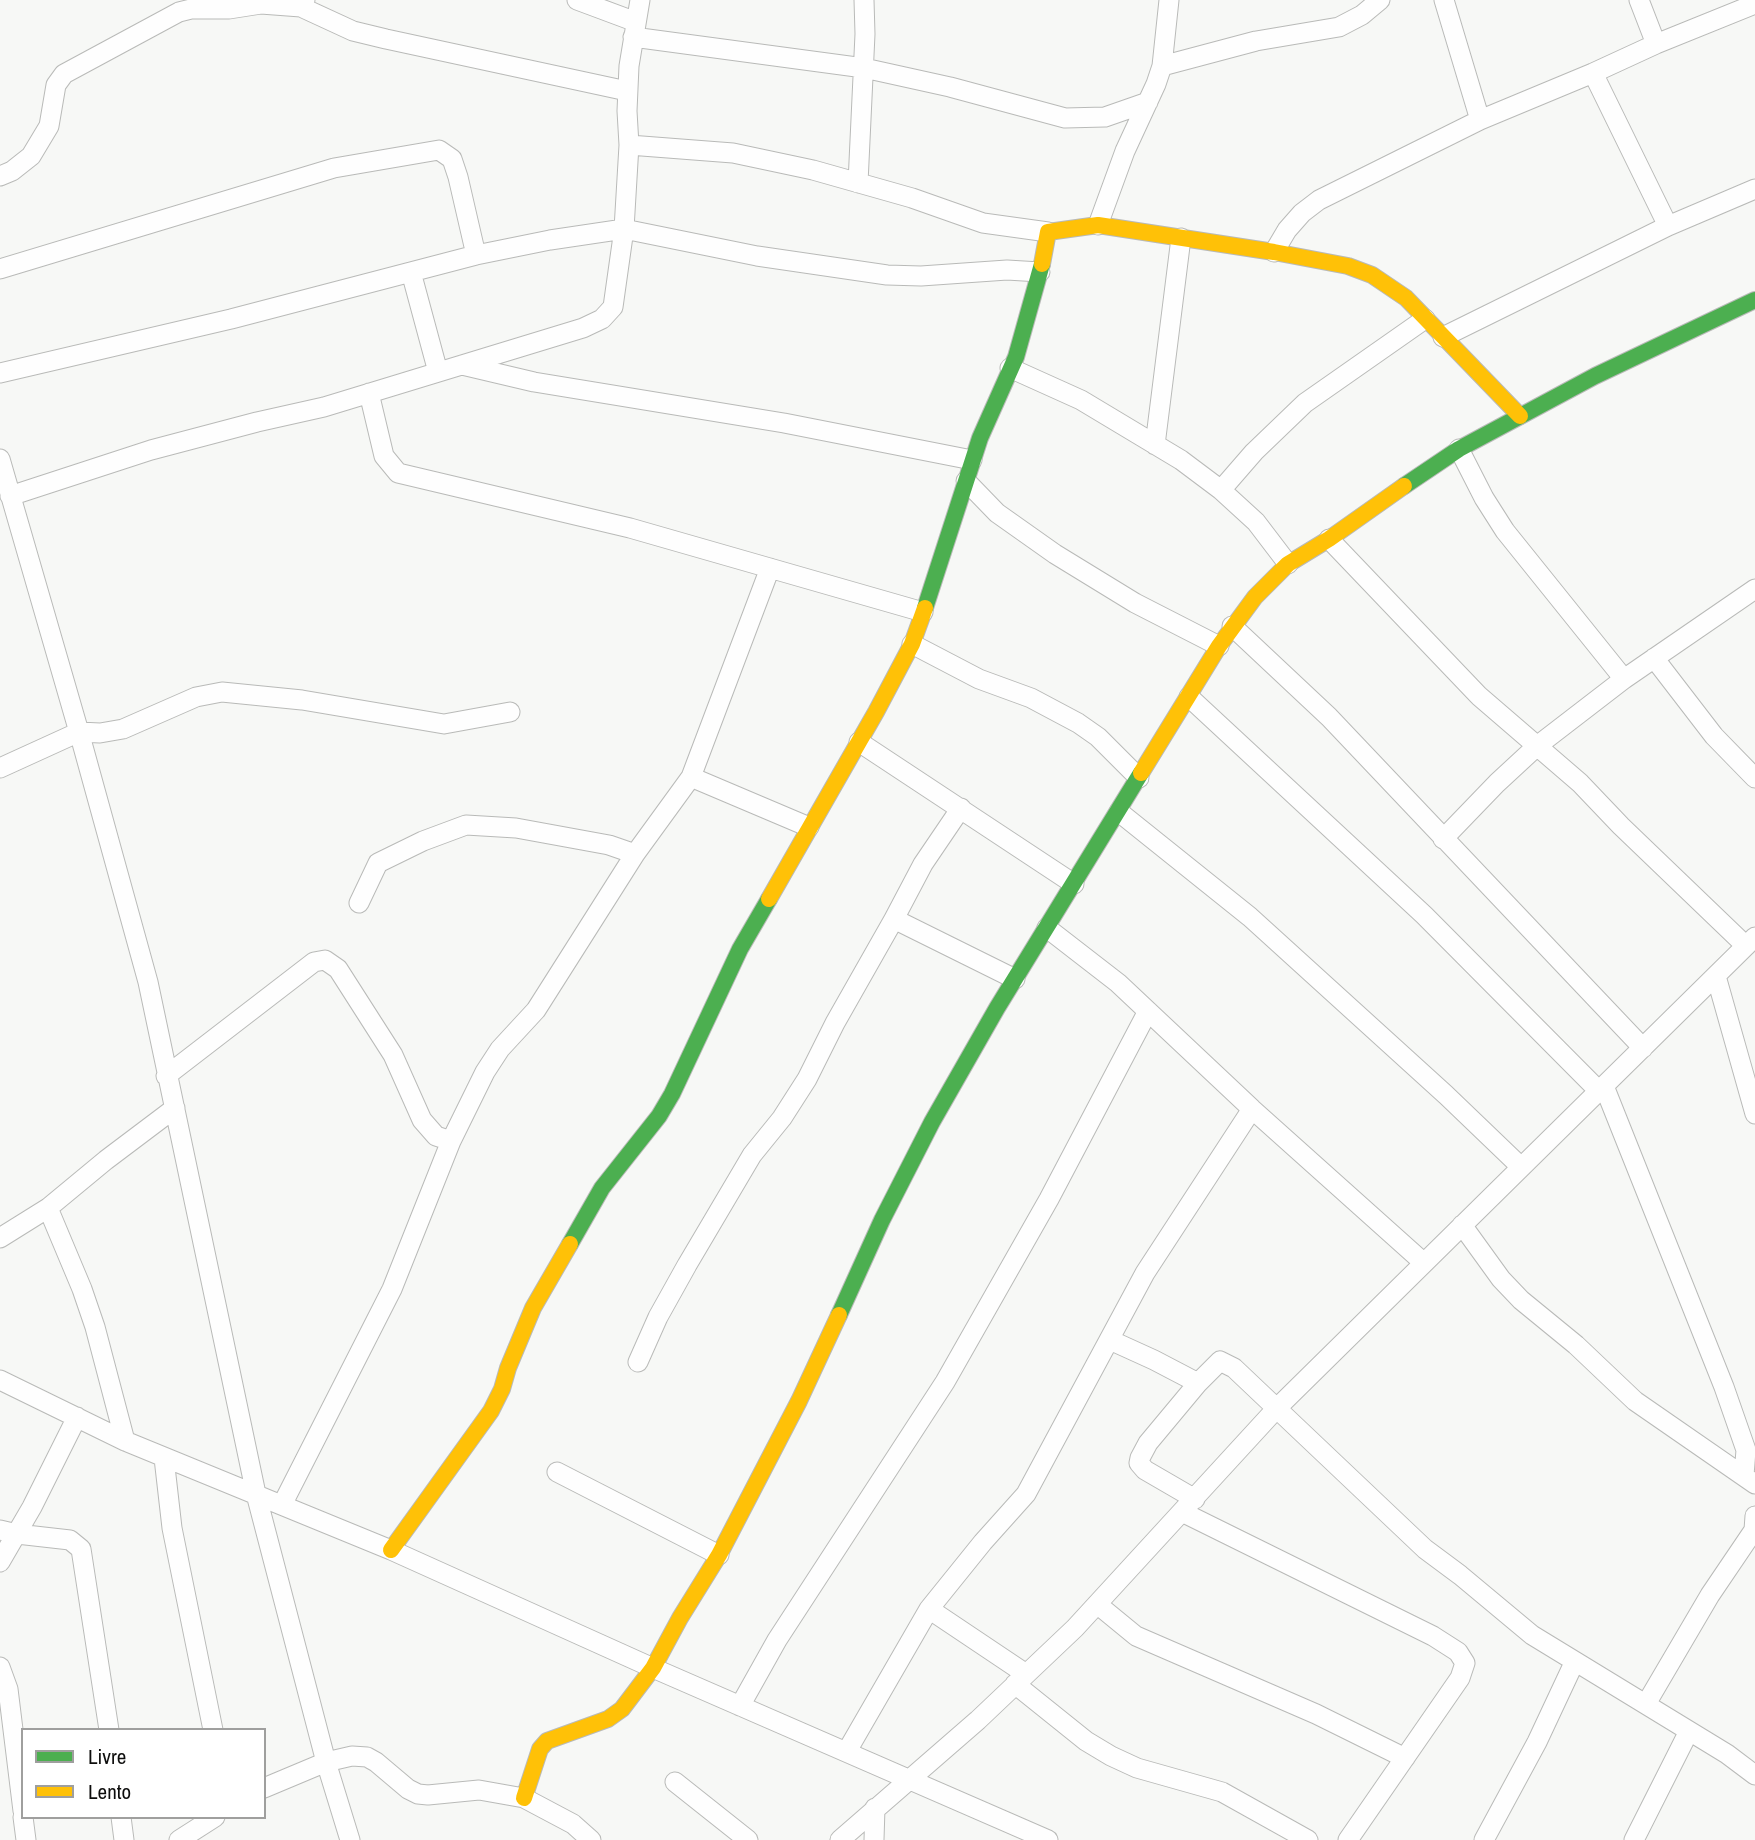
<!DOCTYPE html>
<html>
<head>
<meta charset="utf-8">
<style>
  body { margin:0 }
  #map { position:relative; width:1755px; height:1840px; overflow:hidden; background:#f7f8f6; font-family:"Archivo Narrow",sans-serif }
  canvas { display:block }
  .legend { position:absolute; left:21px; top:1728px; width:245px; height:91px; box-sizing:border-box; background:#fff; border:2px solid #9f9f9e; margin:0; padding:9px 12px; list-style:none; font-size:21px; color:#0e0e0d }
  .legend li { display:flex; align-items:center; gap:14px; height:35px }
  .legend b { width:35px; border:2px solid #9f9f9e }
</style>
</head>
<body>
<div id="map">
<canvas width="1755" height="1840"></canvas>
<ul class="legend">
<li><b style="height:9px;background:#4caf50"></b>Livre</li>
<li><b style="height:9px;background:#ffc107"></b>Lento</li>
</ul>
</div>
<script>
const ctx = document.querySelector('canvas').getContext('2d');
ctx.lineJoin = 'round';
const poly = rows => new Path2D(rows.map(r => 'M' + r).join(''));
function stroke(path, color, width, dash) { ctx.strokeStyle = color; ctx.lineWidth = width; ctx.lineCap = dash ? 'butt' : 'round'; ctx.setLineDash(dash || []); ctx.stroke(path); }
const street = poly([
  [577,0,636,22],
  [1444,0,1480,120],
  [1639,0,1656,44],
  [301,7,353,31,386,39,627,91],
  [633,37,864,68,950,87,1065,118,1105,117,1148,102],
  [1162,66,1256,41,1339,27,1362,15,1380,0],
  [1593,73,1668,226],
  [629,145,733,153,813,170,912,198,983,223,1048,232],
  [0,176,12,171,31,156,49,126,56,85,64,74,179,12,191,9,229,9,261,4,301,7,305,0],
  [858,183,865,34,864,0],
  [1098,225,1125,151,1156,84,1162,66,1169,0],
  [1274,252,1287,230,1302,213,1319,200,1480,120,1593,73,1656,44,1755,4],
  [0,269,334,168,439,150,452,159,458,177,476,255],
  [411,272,438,372],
  [1443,337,1668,226,1755,189],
  [462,365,534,382,784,423,972,460],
  [1010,368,1081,400,1181,460,1221,490,1256,522,1288,564],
  [0,373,231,319,476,255,550,240,624,229,757,256,887,275,921,276,1007,270,1040,272],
  [369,393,384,456,398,473,630,528,923,612],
  [1155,445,1181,238],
  [1459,449,1484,498,1505,531,1624,679],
  [0,459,79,732,148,982,256,1494,326,1762,350,1840],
  [966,481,997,513,1055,554,1135,603,1219,646],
  [1221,490,1254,452,1305,403,1425,319],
  [10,496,151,450,257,422,324,407,583,328,602,319,613,307,624,229,629,145,627,111,629,66,640,0],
  [1329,539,1479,696,1580,783,1621,826,1746,946],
  [1232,626,1329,717,1643,1048],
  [912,644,979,679,1031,698,1078,723,1098,737,1139,778],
  [1654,658,1714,736,1755,778],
  [1189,697,1424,915,1599,1091],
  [859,742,1074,884],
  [0,768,79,732,100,733,123,729,196,697,222,692,302,700,444,724,510,712],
  [691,777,809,827],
  [1119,812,1250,917,1446,1095,1521,1167],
  [1443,839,1497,783,1537,746,1624,679,1755,589],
  [359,903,378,863,423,841,466,825,516,828,609,845,635,854],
  [894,919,923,864,961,808],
  [1047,928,1118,983,1252,1109,1424,1263],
  [1716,976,1755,1114],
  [166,1076,314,962,325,960,338,969,393,1055,422,1120,436,1136,451,1141],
  [1604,1086,1724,1387,1746,1450,1744,1475],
  [48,1208,82,1289,95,1327,125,1441],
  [1462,1225,1501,1279,1521,1300,1576,1345,1635,1401,1755,1484],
  [0,1238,48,1208,106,1160,175,1108],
  [1110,1340,1154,1360,1198,1383],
  [638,1362,658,1317,687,1265,752,1155,782,1118,807,1079,835,1023,894,919,1015,979],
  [0,1380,125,1441,391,1550,653,1668,1048,1840],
  [164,1458,172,1528,213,1730],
  [557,1472,719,1555],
  [1195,1499,1145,1470,1139,1463,1140,1458,1148,1443,1198,1383,1220,1361,1234,1368,1425,1549,1460,1575,1532,1635,1727,1754,1755,1775],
  [282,1505,392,1289,451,1141,485,1072,500,1049,536,1010,635,854,691,777,770,568],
  [1182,1512,1433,1636,1458,1652,1465,1663,1460,1678,1348,1840],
  [0,1530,17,1534,70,1540,81,1549,109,1730],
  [0,1562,32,1507,77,1417],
  [1097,1604,1136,1636,1316,1714,1405,1758],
  [929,1609,1026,1674],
  [0,1667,8,1689,23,1811],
  [1015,1684,1086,1741,1111,1756,1137,1768,1222,1792,1308,1840],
  [1646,1704,1710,1595,1754,1530,1755,1516],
  [740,1706,777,1640,945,1382,1049,1199,1148,1011],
  [847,1751,929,1609,983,1542,1026,1494,1145,1273,1252,1109],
  [675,1782,748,1840],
  [264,1788,326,1762,352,1756,367,1757,376,1762,408,1789,418,1794,428,1795,479,1790,524,1798,573,1824,591,1840],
  [23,1817,26,1840],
  [121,1817,124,1840],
  [179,1840,215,1817],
  [840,1840,978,1720,1075,1628,1276,1409,1755,937],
  [874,1840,875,1808],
  [1484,1840,1537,1742,1574,1663],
  [1634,1840,1689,1731]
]);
const fast = poly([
  [1404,486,1459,449,1595,376,1755,300],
  [925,608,980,438,1016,357,1042,264],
  [570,1244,602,1188,659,1116,672,1094,740,949,769,899],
  [839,1315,882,1220,932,1122,997,1008,1141,773]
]);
const slow = poly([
  [1042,264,1048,232,1098,225,1274,252,1348,266,1372,275,1406,298,1520,416],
  [1141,773,1219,646,1255,597,1288,564,1329,539,1404,486],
  [769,899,876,712,912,644,925,608],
  [391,1550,491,1411,502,1389,508,1368,533,1308,570,1244],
  [524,1798,540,1749,547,1741,608,1719,622,1709,653,1668,680,1618,719,1555,799,1401,839,1315]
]);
stroke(street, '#b9bab8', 21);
stroke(fast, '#b9bab8', 18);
stroke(slow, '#b9bab8', 18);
stroke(street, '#fefefe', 19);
stroke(fast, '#4caf50', 16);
stroke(slow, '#ffc107', 16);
</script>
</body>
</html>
